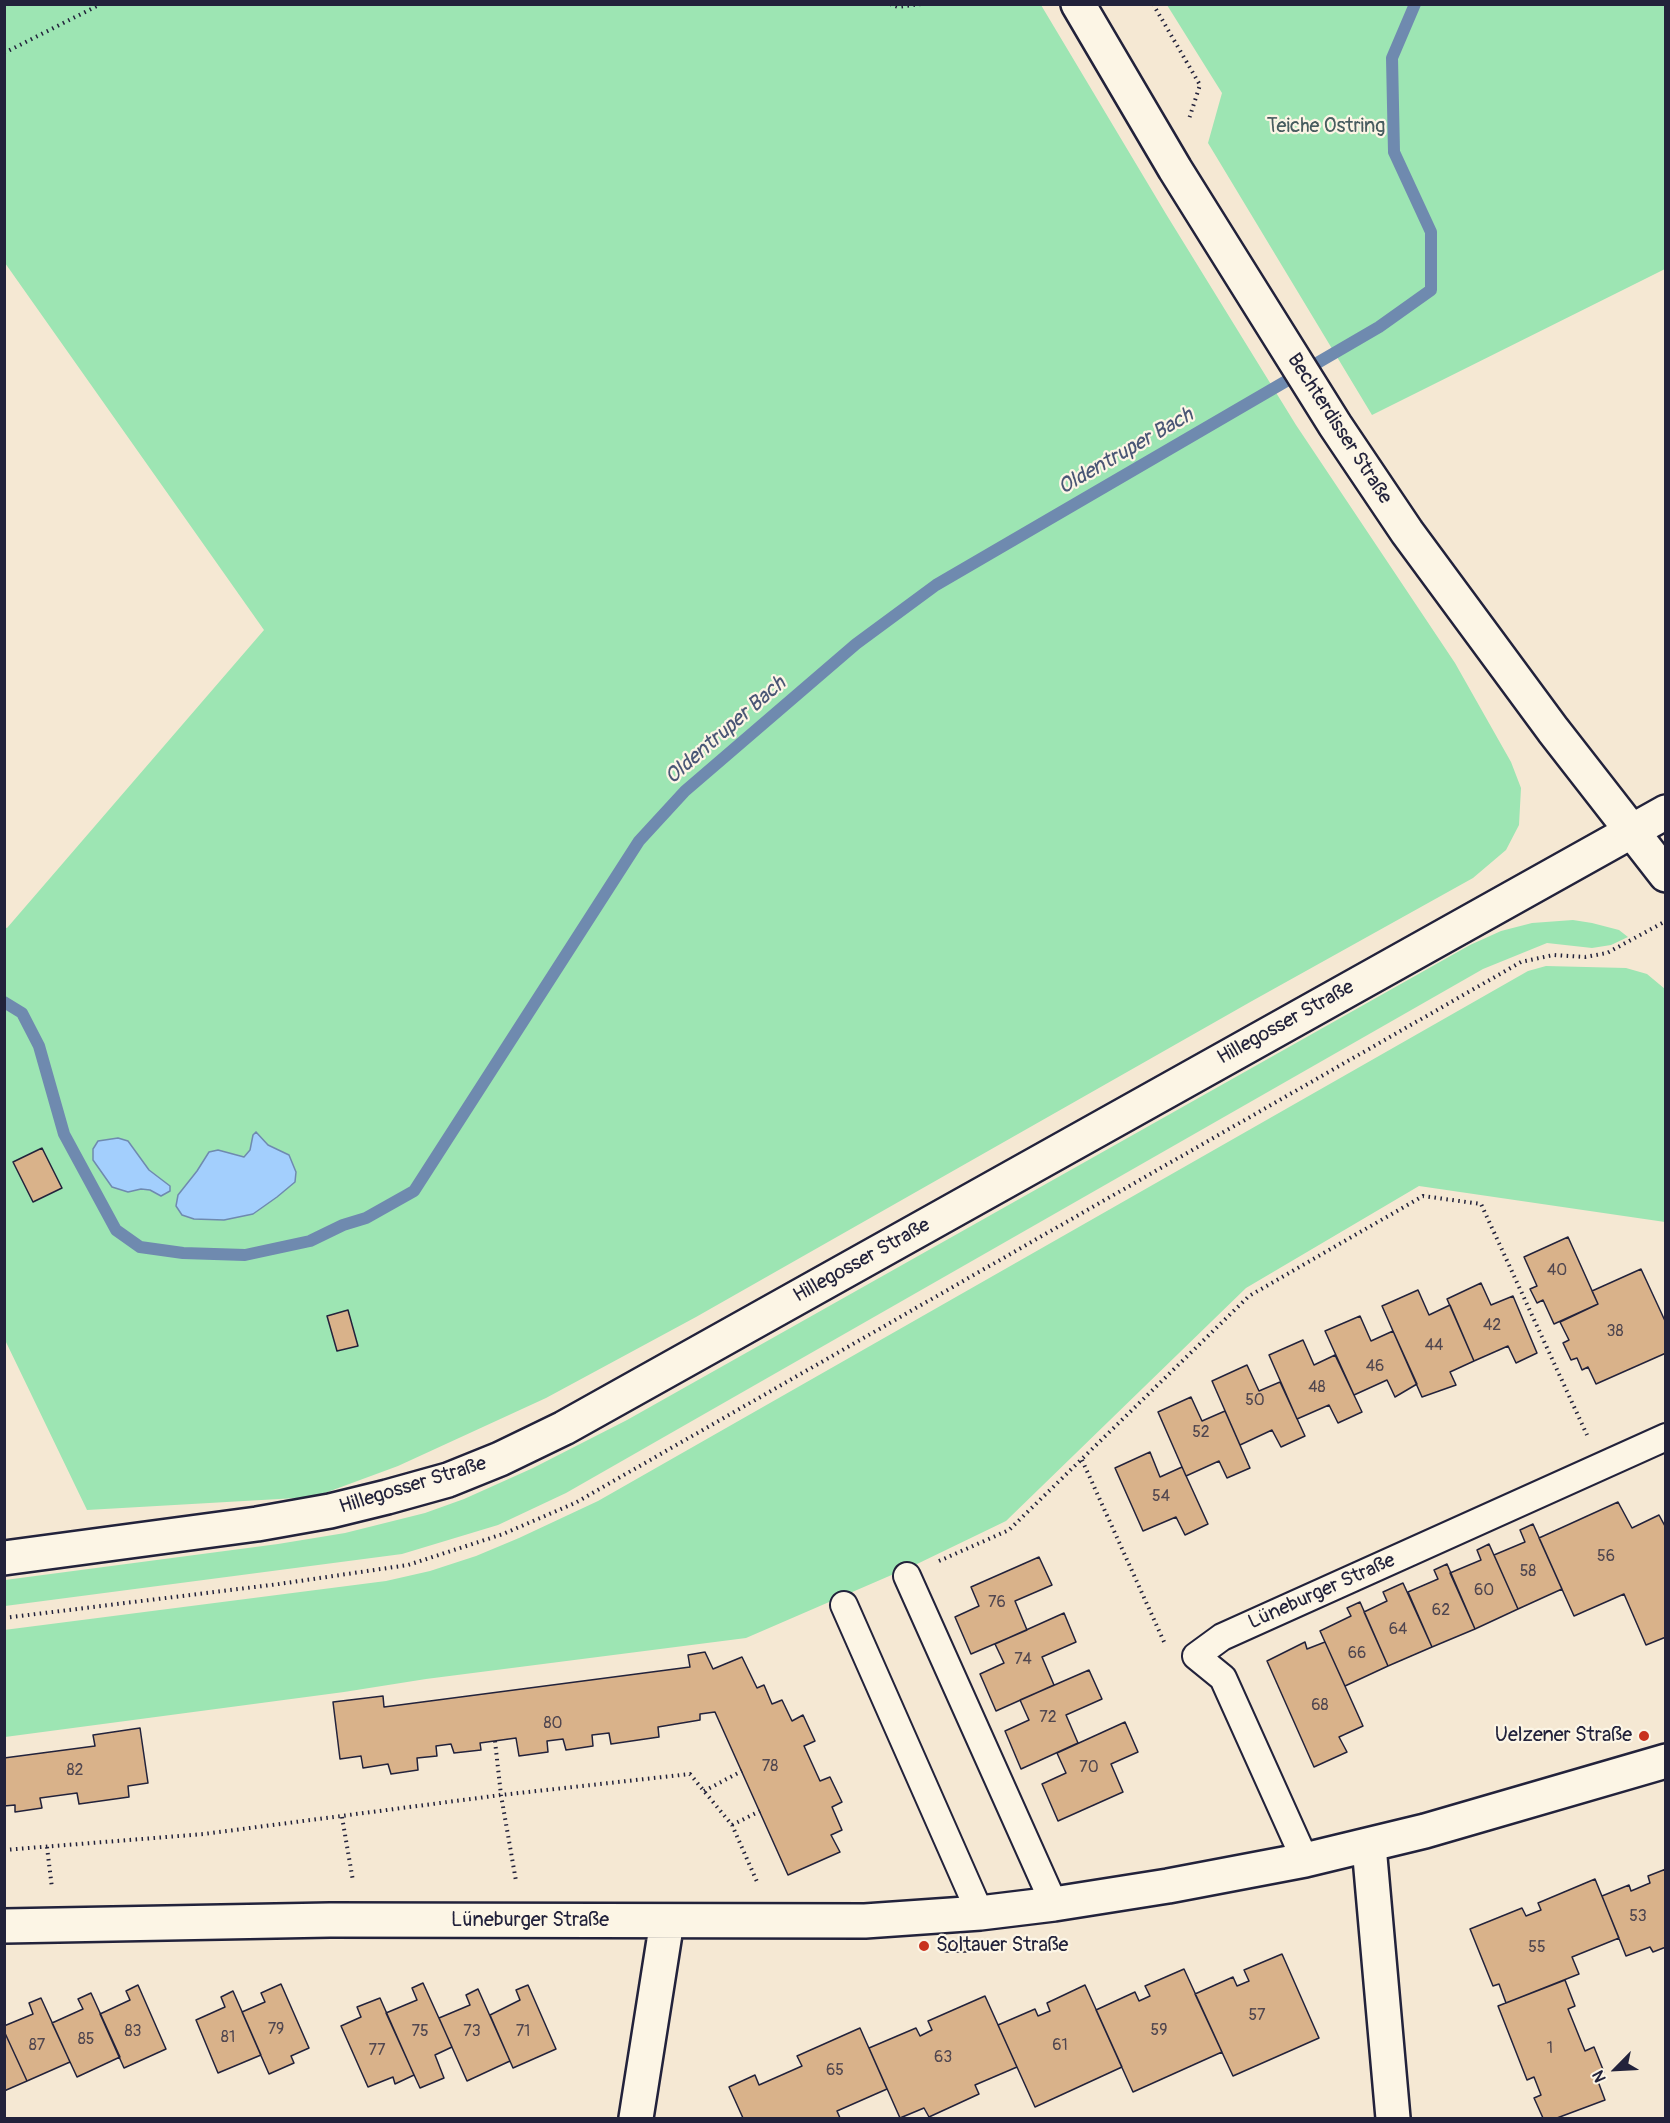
<!DOCTYPE html>
<html>
<head>
<meta charset="utf-8">
<style>
  body { margin:0 }
  #map { position:relative; width:1670px; height:2123px; overflow:hidden; background:#f5e8d3; font-family:Pangolin,sans-serif }
  canvas { display:block }
  .frame { position:absolute; inset:0; border:6px solid #22223b; pointer-events:none }
  .north { position:absolute; left:1586px; top:2039px; width:60px; height:60px; -webkit-text-stroke:4px #fcf5e5; paint-order:stroke; rotate:246deg; font-size:16px; font-weight:700; line-height:24px; text-align:center; color:#22223b }
  .north::after { content:''; display:block; margin:auto; width:21px; height:27px; background:#22223b; clip-path:polygon(50% 0,100% 100%,50% 72%,0 100%) }
</style>
</head>
<body>
<div id="map">
<canvas width="1670" height="2123"></canvas>
<div class="frame"></div>
<div class="north">N</div>
</div>
<script>
const ctx = document.querySelector('canvas').getContext('2d');
ctx.lineJoin = 'round';
function fillPath(path, color) { ctx.fillStyle = color; ctx.fill(path, 'evenodd'); }
const poly = rows => new Path2D(rows.map(r => 'M' + r).join(''));
function stroke(path, color, width, dash) { ctx.strokeStyle = color; ctx.lineWidth = width; ctx.lineCap = dash ? 'butt' : 'round'; ctx.setLineDash(dash || []); ctx.stroke(path); }
function drawText(font, color, halo, rows, align = 'center') {
  ctx.font = font + ' Pangolin,sans-serif'; ctx.lineWidth = 4.5; ctx.setLineDash([]); ctx.textBaseline = 'middle'; ctx.strokeStyle = halo; ctx.fillStyle = color; for (const [text, x, y, turn = 0] of rows) {
    ctx.save(); ctx.translate(x, y); ctx.rotate((+turn || 0) * Math.PI / 180); ctx.textAlign = isNaN(turn) ? turn : align; if (halo) ctx.strokeText(text, 0, 0); ctx.fillText(text, 0, 0); ctx.restore();
  }
}
const green = poly([
  [5,5,1041,5,1166,214,1296,425,1455,663,1511,762,1521,788,1519,825,1506,850,1473,878,1252,1001,696,1317,546,1398,398,1466,314,1497,87,1510,5,1340,4,927,7,928,264,630,5,263],
  [1167,5,1665,5,1665,269,1372,415,1208,143,1222,93],
  [1573,920,1592,923,1619,930,1628,937,1611,945,1592,948,1547,943,1483,969,566,1493,498,1525,402,1554,5,1606,5,1580,278,1544,345,1533,425,1513,464,1499,533,1468,627,1420,1470,945,1501,931,1532,923],
  [1546,966,1626,968,1647,974,1665,989,1665,1222,1419,1186,1246,1288,1006,1521,917,1564,746,1638,426,1679,344,1692,5,1737,4,1630,386,1581,430,1571,476,1556,519,1538,598,1501,1528,971]
]);
const water = poly([
  [256,1132,268,1145,289,1155,296,1172,295,1182,277,1197,253,1214,224,1220,194,1219,182,1215,176,1206,178,1195,197,1171,209,1152,218,1150,244,1157,250,1150,253,1135,256,1132],
  [118,1138,128,1141,149,1170,170,1186,170,1191,161,1196,150,1190,141,1189,128,1192,112,1187,93,1160,93,1149,98,1141,118,1138]
]);
const stream = poly([
  [4,1002,22,1013,39,1046,64,1134,116,1230,140,1247,183,1253,245,1255,310,1241,343,1225,366,1218,414,1191,639,841,685,791,856,644,936,585,1379,327,1431,290,1431,232,1394,152,1392,58,1415,4]
]);
const building = poly([
  [42,1148,62,1188,33,1202,13,1162,42,1148],
  [1568,1237,1598,1304,1554,1324,1543,1300,1537,1303,1530,1289,1537,1286,1524,1257,1568,1237],
  [1641,1269,1666,1323,1666,1353,1596,1384,1588,1367,1582,1370,1577,1358,1571,1360,1563,1343,1569,1340,1560,1322,1598,1304,1592,1291,1641,1269],
  [1481,1283,1491,1305,1513,1296,1537,1353,1516,1363,1508,1346,1474,1361,1447,1299,1481,1283],
  [1418,1290,1429,1315,1450,1305,1474,1361,1450,1372,1456,1385,1422,1397,1382,1306,1418,1290],
  [348,1310,358,1346,337,1351,327,1316,348,1310],
  [1360,1316,1371,1341,1393,1331,1417,1384,1395,1397,1387,1380,1354,1395,1325,1331,1360,1316],
  [1303,1340,1314,1365,1335,1355,1362,1412,1338,1423,1329,1405,1297,1419,1269,1355,1303,1340],
  [1247,1365,1259,1391,1280,1382,1305,1436,1281,1447,1272,1430,1240,1445,1212,1381,1247,1365],
  [1191,1397,1202,1421,1225,1411,1250,1468,1227,1478,1219,1461,1186,1476,1158,1412,1191,1397],
  [1150,1452,1160,1477,1182,1467,1208,1524,1185,1535,1176,1517,1143,1531,1115,1468,1150,1452],
  [1618,1502,1632,1528,1659,1515,1666,1528,1666,1637,1646,1645,1624,1594,1574,1616,1539,1538,1618,1502],
  [1533,1524,1562,1589,1518,1609,1494,1555,1525,1542,1520,1530,1533,1524],
  [1489,1544,1518,1609,1475,1629,1450,1573,1481,1560,1477,1550,1489,1544],
  [1039,1557,1052,1585,1015,1601,1027,1630,971,1654,955,1617,979,1606,971,1587,1039,1557],
  [1447,1564,1475,1629,1432,1647,1408,1592,1438,1579,1434,1570,1447,1564],
  [1403,1583,1432,1647,1388,1666,1364,1612,1387,1601,1383,1592,1403,1583],
  [1360,1602,1388,1666,1345,1686,1320,1631,1351,1616,1347,1608,1360,1602],
  [1064,1613,1076,1642,1042,1657,1054,1685,996,1711,980,1674,1004,1663,995,1644,1064,1613],
  [1305,1642,1307,1649,1325,1642,1363,1726,1339,1737,1347,1752,1314,1767,1267,1661,1305,1642],
  [705,1652,713,1669,742,1657,757,1688,764,1685,772,1704,782,1700,792,1721,803,1715,815,1741,804,1746,820,1781,830,1777,842,1802,832,1807,842,1830,831,1835,840,1852,788,1875,715,1712,700,1714,700,1720,658,1727,659,1737,611,1744,609,1733,592,1735,593,1746,566,1750,563,1739,547,1741,548,1752,519,1756,516,1738,480,1743,481,1750,454,1753,451,1744,436,1746,437,1756,417,1758,418,1770,391,1774,388,1764,363,1768,361,1756,340,1759,333,1702,383,1696,384,1707,690,1667,688,1655,705,1652],
  [1089,1670,1102,1699,1066,1715,1078,1743,1021,1769,1005,1731,1029,1720,1020,1700,1089,1670],
  [1125,1722,1138,1752,1111,1764,1123,1792,1058,1821,1042,1784,1066,1773,1057,1753,1125,1722],
  [140,1728,148,1783,128,1786,129,1797,79,1804,77,1793,40,1798,42,1808,15,1812,15,1805,4,1806,4,1758,95,1746,93,1735,140,1728],
  [1666,1869,1666,1947,1653,1952,1650,1947,1626,1956,1602,1896,1629,1885,1631,1891,1650,1883,1648,1876,1666,1869],
  [1595,1879,1619,1938,1572,1957,1579,1974,1506,2003,1499,1984,1493,1986,1470,1929,1522,1908,1526,1916,1541,1910,1538,1903,1595,1879],
  [966,1941,966,1952,944,1952,944,1942,966,1941],
  [1282,1954,1319,2038,1233,2076,1195,1994,1233,1977,1237,1986,1249,1981,1244,1970,1282,1954],
  [1184,1969,1222,2052,1133,2092,1096,2010,1135,1992,1139,2001,1150,1996,1145,1986,1184,1969],
  [1565,1980,1575,2006,1568,2009,1585,2051,1594,2047,1604,2072,1596,2076,1605,2100,1557,2118,1543,2118,1534,2098,1541,2095,1534,2077,1527,2080,1498,2006,1565,1980],
  [423,1983,452,2047,435,2055,444,2078,420,2088,386,2013,417,2000,412,1988,423,1983],
  [281,1984,309,2048,291,2056,294,2063,269,2074,242,2012,265,2002,261,1993,281,1984],
  [138,1985,166,2049,124,2068,100,2014,130,2000,126,1991,138,1985],
  [528,1985,556,2049,513,2068,490,2015,520,2000,516,1990,528,1985],
  [1085,1985,1122,2067,1035,2107,998,2025,1035,2009,1038,2016,1050,2011,1047,2003,1085,1985],
  [478,1989,510,2061,467,2081,439,2018,470,2005,466,1995,478,1989],
  [233,1991,261,2055,218,2073,196,2020,225,2007,221,1997,233,1991],
  [91,1993,120,2057,77,2077,52,2023,83,2009,78,1999,91,1993],
  [985,1996,1017,2067,975,2085,979,2094,929,2117,924,2108,900,2118,869,2048,916,2028,920,2036,932,2030,928,2021,985,1996],
  [41,1998,70,2062,27,2081,4,2031,4,2026,33,2014,29,2003,41,1998],
  [380,1998,414,2075,395,2084,393,2077,368,2087,341,2026,361,2017,357,2007,380,1998],
  [860,2028,887,2089,837,2111,840,2118,743,2118,729,2087,755,2075,759,2085,802,2066,797,2056,860,2028],
  [4,2031,27,2081,4,2091,4,2031]
]);
const path = poly([
  [890,4,898,7,921,4],
  [1153,4,1200,85,1189,119],
  [4,53,101,4],
  [1082,1460,1165,1644],
  [939,1561,1009,1530,1249,1296,1423,1196,1481,1204,1587,1435],
  [4,1618,279,1584,408,1565,503,1534,575,1503,1521,962,1553,955,1585,957,1607,953,1666,921],
  [495,1741,501,1795,516,1881],
  [704,1791,742,1771],
  [342,1817,353,1881],
  [732,1825,760,1811],
  [47,1847,52,1888],
  [4,1850,204,1834,501,1795,690,1774,732,1825,758,1884]
]);
const service = poly([
  [907,1576,1054,1904],
  [844,1605,980,1913],
  [1305,1860,1223,1678,1196,1656,1222,1637,1666,1437]
]);
const minor = poly([
  [4,1558,257,1524,330,1511,387,1497,448,1480,500,1459,564,1428,1666,812],
  [1369,1846,1393,2118],
  [4,1926,330,1920,865,1921,980,1913,1054,1904,1168,1886,1305,1860,1425,1831,1666,1761],
  [636,2118,667,1921]
]);
const tertiary = poly([
  [1078,4,1175,169,1335,425,1407,532,1553,730,1666,875]
]);
const markers = [
  [1644,1736,6,"#c8321e"],
  [924,1946,6,"#c8321e"]
];
const numberNames = [
  ["40",1557,1271],
  ["42",1492,1326],
  ["38",1615,1332],
  ["44",1434,1346],
  ["46",1375,1367],
  ["48",1317,1388],
  ["50",1255,1401],
  ["52",1201,1433],
  ["54",1161,1497],
  ["56",1606,1557],
  ["58",1528,1572],
  ["60",1484,1591],
  ["76",997,1603],
  ["62",1441,1611],
  ["64",1398,1630],
  ["66",1357,1654],
  ["74",1023,1660],
  ["68",1320,1706],
  ["72",1048,1718],
  ["80",553,1724],
  ["78",770,1767],
  ["70",1089,1768],
  ["82",75,1771],
  ["53",1638,1917],
  ["55",1537,1948],
  ["57",1257,2016],
  ["79",276,2030],
  ["59",1159,2031],
  ["83",133,2032],
  ["75",420,2032],
  ["73",472,2032],
  ["71",523,2032],
  ["81",228,2038],
  ["85",86,2040],
  ["87",37,2046],
  ["61",1060,2046],
  ["1",1550,2049],
  ["77",377,2051],
  ["63",943,2058],
  ["65",835,2071]
];
const parkNames = [
  ["Teiche Ostring",1326,127]
];
const streetNames = [
  ["Bechterdisser Straße",1339,429,57],
  ["Hillegosser Straße",1286,1023,-29],
  ["Hillegosser Straße",862,1261,-29],
  ["Hillegosser Straße",413,1486,-17],
  ["Lüneburger Straße",1322,1592,-24],
  ["Lüneburger Straße",530,1921]
];
const poiNames = [
  ["Uelzener Straße",1632,1736],
  ["Soltauer Straße",936,1946,"left"]
];
const waterNames = [
  ["Oldentruper Bach",1126,452,-30],
  ["Oldentruper Bach",726,731,-41]
];
fillPath(green, '#9de5b3');
fillPath(water, '#a3cffd');
stroke(water, '#6f8aaf', 1.5);
stroke(stream, '#6f8aaf', 12);
fillPath(building, '#d9b28a');
stroke(building, '#22223b', 1.5);
stroke(service, '#22223b', 30);
stroke(minor, '#22223b', 38);
stroke(tertiary, '#22223b', 38);
stroke(path, '#22223b', 4, [1.5, 4.5]);
stroke(service, '#fcf5e5', 26);
stroke(minor, '#fcf5e5', 33);
stroke(tertiary, '#fcf5e5', 33);
for (const [x, y, r, color] of markers) { const dot = new Path2D(); dot.arc(x, y, r, 0, 2 * Math.PI); ctx.fillStyle = color; ctx.fill(dot); stroke(dot, '#fcf5e5', 2); }
drawText('16px', '#50464f', null, numberNames);
drawText('20px', '#475c5f', '#fcf5e5', parkNames);
drawText('20px', '#22223b', '#fcf5e5', streetNames);
drawText('20px', '#22223b', '#fcf5e5', poiNames, 'right');
drawText('italic 21px', '#495675', '#fcf5e5', waterNames);
</script>
</body>
</html>
